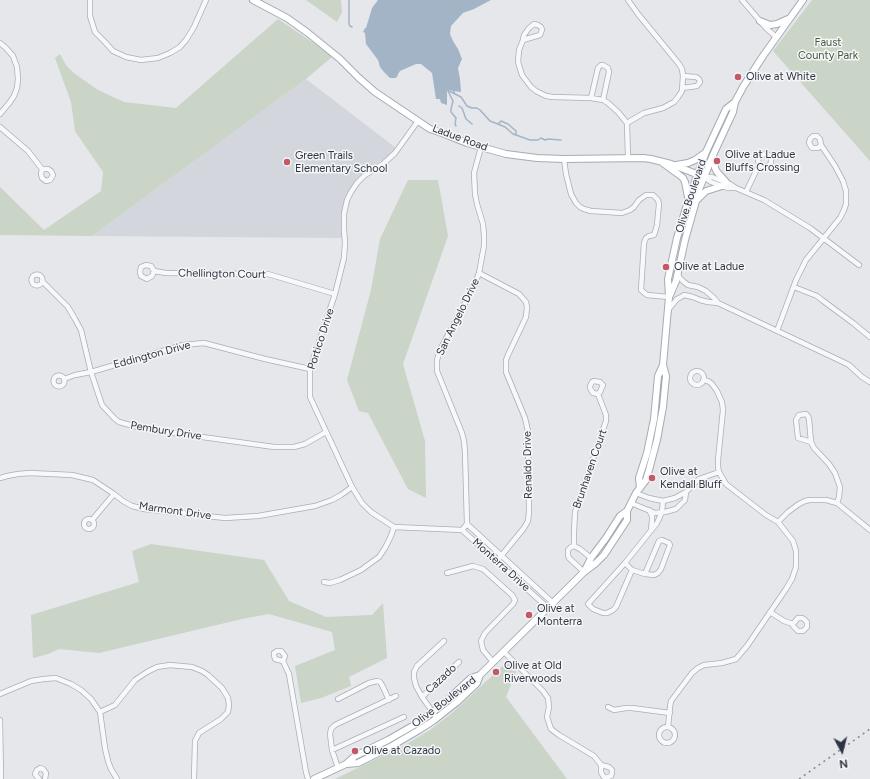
<!DOCTYPE html>
<html>
<head>
<meta charset="utf-8">
<style>
  body { margin:0 }
  #map { position:relative; width:870px; height:779px; overflow:hidden; background:#e5e7eb; font-family:Figtree,sans-serif }
  canvas { display:block }
  .north { position:absolute; left:822px; top:731px; width:40px; height:40px; -webkit-text-stroke:3px #f5f6f8; paint-order:stroke; rotate:173deg; font-size:11px; font-weight:700; line-height:16px; text-align:center; color:#2e3542 }
  .north::after { content:''; display:block; margin:auto; width:14px; height:18px; background:#2e3542; clip-path:polygon(50% 0,100% 100%,50% 72%,0 100%) }
</style>
</head>
<body>
<div id="map">
<canvas width="870" height="779"></canvas>
<div class="north">N</div>
</div>
<script>
const ctx = document.querySelector('canvas').getContext('2d');
ctx.lineJoin = 'round';
function fillPath(path, color) { ctx.fillStyle = color; ctx.fill(path, 'evenodd'); }
const poly = rows => new Path2D(rows.map(r => 'M' + r).join(''));
function stroke(path, color, width, dash) { ctx.strokeStyle = color; ctx.lineWidth = width; ctx.lineCap = dash ? 'butt' : 'round'; ctx.setLineDash(dash || []); ctx.stroke(path); }
function drawText(font, color, halo, rows, align = 'center') {
  ctx.font = font + ' Figtree,sans-serif'; ctx.lineWidth = 3; ctx.setLineDash([]); ctx.textBaseline = 'middle'; ctx.strokeStyle = halo; ctx.fillStyle = color; for (const [text, x, y, turn = 0] of rows) {
    ctx.save(); ctx.translate(x, y); ctx.rotate((+turn || 0) * Math.PI / 180); ctx.textAlign = isNaN(turn) ? turn : align; if (halo) ctx.strokeText(text, 0, 0); ctx.fillText(text, 0, 0); ctx.restore();
  }
}
const built = poly([
  [306,79,396,148,386,158,365,171,358,178,350,189,343,203,342,213,342,238,92,236]
]);
const green = poly([
  [306,0,341,0,342,12,337,22],
  [812,0,870,0,870,161,773,51],
  [278,19,315,44,332,57,306,79,92,236,1,235,0,236,0,187,44,230,101,191,103,172,75,131,71,102,55,58,60,54,66,65,75,74,98,90,124,102,176,108],
  [408,180,438,180,448,236,403,364,425,441,426,498,408,489,368,413,359,411,347,380,371,290,380,239],
  [151,544,264,560,289,601,326,617,372,615,383,603,387,658,349,677,351,686,321,698,301,703,295,666,335,650,332,632,269,614,242,619,99,653,59,649,48,654,33,658,31,615,139,582,132,551],
  [507,662,517,669,506,697,567,779,335,779,405,745,430,730,452,713]
]);
const water = poly([
  [378,0,491,0,474,9,463,13,451,26,450,34,453,41,458,49,462,59,458,68,460,79,461,92,447,90,447,105,441,103,440,99,436,99,432,73,421,64,416,64,400,71,398,74,397,77,395,78,390,78,384,72,380,67,378,60,366,44,365,33,363,32,365,28,366,28,372,8]
]);
const stream = poly([
  [349,0,349,24,350,26,352,27],
  [447,90,461,97,467,106,472,108,477,108,480,110,490,121,498,124,501,121,508,124,516,131,516,135,530,140,538,140,541,138,545,140,548,139,561,140],
  [453,90,455,94],
  [448,91,453,101,451,109,451,112,456,118,455,124,456,126],
  [459,106,462,108,466,119,472,124],
  [498,124,505,127,513,134,516,135]
]);
const minor = poly([
  [90,0,90,16,95,32,104,41,113,51,126,57,141,60,158,58,170,53,180,47,186,40,194,27,206,0],
  [742,0,766,28,776,37],
  [523,40,540,35,542,30,541,27,538,25,534,24,529,28,524,35,523,40,519,50,518,62,522,75,531,87,536,91,546,96,553,97,591,98,603,100,608,103,618,112,627,123,628,158],
  [0,43,6,48,13,56,17,67,18,79,17,88,14,96,10,102,0,114],
  [682,88,697,86,700,82,699,79,696,77,683,76],
  [591,98,598,68,601,65,603,65,608,68,609,72,603,100],
  [418,121,395,153,383,164,365,175,357,183,351,192,347,200,344,214,344,229,345,243,344,258,335,294,310,369,310,397,352,487,362,503,371,512,394,527,462,530,548,608],
  [627,123,644,113,663,108,674,102,678,97,682,91,683,76,682,69,679,64,638,14,628,0],
  [0,127,28,151,42,169,48,169,51,171,53,175,50,180,46,181,42,178,41,174,42,169],
  [564,159,566,174,571,194,576,203,580,207,584,209,591,211,622,213,630,210,634,207,639,200,646,195,653,195,658,200,659,204,657,225,655,232,654,235,649,236,646,238,644,243,641,290,647,295,669,297],
  [736,188,728,188,722,186,711,182,704,177,712,177,730,184,736,188,764,200,810,228,859,265],
  [746,192,756,171,760,165,758,161,759,157,761,155,765,154,767,154,770,156,771,158,771,163,768,166,764,167,760,165],
  [154,271,151,266,146,265,141,267,140,272,141,276,147,279,152,276,154,271,166,273,268,274,335,294],
  [479,273,519,294,526,302,527,307,526,317,508,355,506,360,506,372,525,418,528,431,529,512,528,521,524,528,497,561],
  [678,273,679,277,684,282,688,285,698,287,706,291,714,298,718,303],
  '31.5 280a5.5 5.5 0 1 1 11 0a5.5 5.5 0 1 1-11 0Z',
  [42,281,68,307,75,319,81,330,91,372,102,405,114,418,119,422,145,429,274,447,294,447,305,444,326,432],
  [794,287,817,296,822,300,853,323,870,337],
  [668,310,677,299,681,297,684,295,693,297,700,300,708,302,718,303,841,361,849,365,862,377,870,382],
  [777,331,796,280,806,260,840,218,844,210,846,204,846,191,843,181,835,166,821,145,820,139,817,136,813,136,810,139,809,143,812,148,818,148,821,145],
  '690 378a7 7 0 1 1 14 0a7 7 0 1 1-14 0Z',
  '53.5 381a5.5 5.5 0 1 1 11 0a5.5 5.5 0 1 1-11 0Z',
  [64,379,75,375,91,372,183,345,204,343,265,359,310,369],
  [811,442,798,438,796,420,799,415,806,414,808,416,809,419,811,442,814,448,829,464,835,473,840,487,839,497,837,503],
  [0,478,7,476,18,474,30,473,72,475,93,480,114,494,123,501,132,506,144,509,225,518,258,516,315,506,332,500,341,495,352,487],
  [686,492,699,479,719,472],
  [631,503,655,513,665,512,676,509,685,500,686,492,675,498,663,501,649,498,636,493],
  [649,510,652,516,652,520,651,530],
  '84 524a5 5 0 1 1 10 0a5 5 0 1 1-10 0Z',
  [92,520,114,494],
  [778,522,788,512,799,504,805,501,810,500,826,500,837,503,870,530],
  [467,524,553,603],
  [462,530,467,524,465,452,464,441,462,433,437,371,437,360,440,350,474,286,479,273,484,246,484,236,483,224,477,204,475,194,474,173,481,147],
  [574,546,574,532,575,512,606,421,606,415,598,394,600,392,603,385,600,382,594,381,592,382,590,386,590,388,593,393,598,394],
  [625,563,632,570,645,574,654,575,658,573,661,569,670,545,669,543,662,540,659,541,645,574],
  [632,570,616,607,613,610,607,613,603,613,593,609,588,604,625,563,657,523,662,512,663,501],
  [584,572,569,558,568,555,568,550,571,547,574,546,580,549,591,558],
  [447,573,473,566,483,569,512,595,515,600,513,604,485,633,481,641,483,650,493,662],
  [324,582,330,583,340,580,361,570,379,557,385,548,391,536,394,527],
  [770,612,784,621,793,624],
  [798,618,802,618,804,619,807,622,807,627,803,631,798,631,793,626,793,624,798,618],
  [504,652,543,691,548,698,549,707,547,717,551,729,559,735,594,756,601,765,601,772,603,776,605,778,611,776,612,773,612,770,609,767,601,765],
  [283,661,275,659,274,655,274,653,277,651,281,651,282,652,285,656,283,661,289,674,290,680,306,772,308,779],
  [0,694,31,681,44,679,56,678,71,684,81,690,91,699,100,712,105,748,108,761,111,769,117,779],
  [422,697,459,662],
  [338,699,369,683,377,681,380,682,382,685,389,700],
  [608,707,614,710,626,708,632,708,670,713],
  [100,712,115,705,135,680,147,672,157,667,170,665,192,667,202,671,208,675,222,688,228,698,229,705,228,712,221,719,199,733,195,741,194,779],
  [437,718,422,697,416,686,414,678,414,672,417,666,444,641],
  [0,720,1,779],
  '659 735a8 8 0 1 1 16 0a8 8 0 1 1-16 0Z',
  [668,727,670,707,671,701,692,673,698,668,704,665,722,663,736,659,747,646,786,589,792,579,796,567,796,551,793,541,778,522,766,515,726,484,719,472,718,467,718,460,723,410,722,402,717,391,712,384,708,381,703,380],
  [332,750,404,717],
  [338,768,332,750,330,734,331,729,335,725,396,696],
  [39,779,35,774,37,770,40,768,43,769,46,773,45,779]
]);
const major = poly([
  [253,0,287,18,308,33,340,59,359,78,375,92,430,129,442,133,467,143,506,154,537,158,564,159,643,158,651,159,671,164,704,177],
  [760,21,770,25,777,24,788,19],
  [713,156,715,168,717,172,726,182],
  [663,163,678,174,683,178,685,182,688,197],
  [676,165,688,163,695,160,705,153],
  [698,199,706,191,722,186],
  [670,295,676,281,685,240,700,187,713,155,733,112,735,102],
  [640,488,639,478,647,453,654,419,658,376,663,365,669,297,668,279,677,238,689,198,706,152,726,109,735,102,743,87,763,56,803,0],
  [585,570,591,558,606,538,620,516,627,511],
  [346,764,355,756,388,740,416,724,442,705,471,678,480,675,584,572,596,563,604,555,627,520,627,511,636,493,646,480,649,470,657,440,663,407,666,376,663,365],
  [314,779,346,764,358,763,390,747,419,730,433,721,457,702,477,683,480,675]
]);
const rail = poly([
  [799,779,870,729]
]);
const markers = [
  [738,77,4,"#c15966"],
  [717,161,4,"#c15966"],
  [287,162,4,"#c15966"],
  [666,267,4,"#c15966"],
  [652,478,4,"#c15966"],
  [529,615,4,"#c15966"],
  [496,672,4,"#c15966"],
  [355,751,4,"#c15966"]
];
const parkNames = [
  ["Faust",828,43],
  ["County Park",828,56]
];
const poiNames = [
  ["Olive at White",746,77],
  ["Olive at Ladue",725,155],
  ["Bluffs Crossing",725,168],
  ["Green Trails",295,156],
  ["Elementary School",295,169],
  ["Olive at Ladue",674,267],
  ["Olive at",660,472],
  ["Kendall Bluff",660,485],
  ["Olive at",537,609],
  ["Monterra",537,622],
  ["Olive at Old",504,666],
  ["Riverwoods",504,679],
  ["Olive at Cazado",363,751]
];
const streetNames = [
  ["Ladue Road",460,138,20],
  ["Olive Boulevard",691,196,-72],
  ["Chellington Court",222,274,1],
  ["San Angelo Drive",458,317,-64],
  ["Portico Drive",321,339,-72],
  ["Eddington Drive",152,355,-15],
  ["Pembury Drive",166,431,9],
  ["Renaldo Drive",528,465,-91],
  ["Brunhaven Court",590,469,-71],
  ["Marmont Drive",175,511,8],
  ["Monterra Drive",501,565,42],
  ["Cazado",441,679,-43],
  ["Olive Boulevard",444,702,-37]
];
fillPath(built, '#d3d6dd');
fillPath(green, '#cad4c7');
fillPath(water, '#a4b4c7');
stroke(stream, '#a4b4c7', 1.5);
stroke(minor, '#aaaeb5', 6);
stroke(major, '#a5abb5', 8);
stroke(minor, '#f7f8fa', 4.5);
stroke(major, '#fff', 6);
stroke(rail, '#808793', 1.5, [2, 4]);
for (const [x, y, r, color] of markers) { const dot = new Path2D(); dot.arc(x, y, r, 0, 2 * Math.PI); ctx.fillStyle = color; ctx.fill(dot); stroke(dot, '#f5f6f8', 1.5); }
drawText('11px', '#425c3d', '#f5f6f8', parkNames);
drawText('11px', '#2e3542', '#f5f6f8', poiNames, 'left');
drawText('11px', '#2e3542', '#f5f6f8', streetNames);
</script>
</body>
</html>
